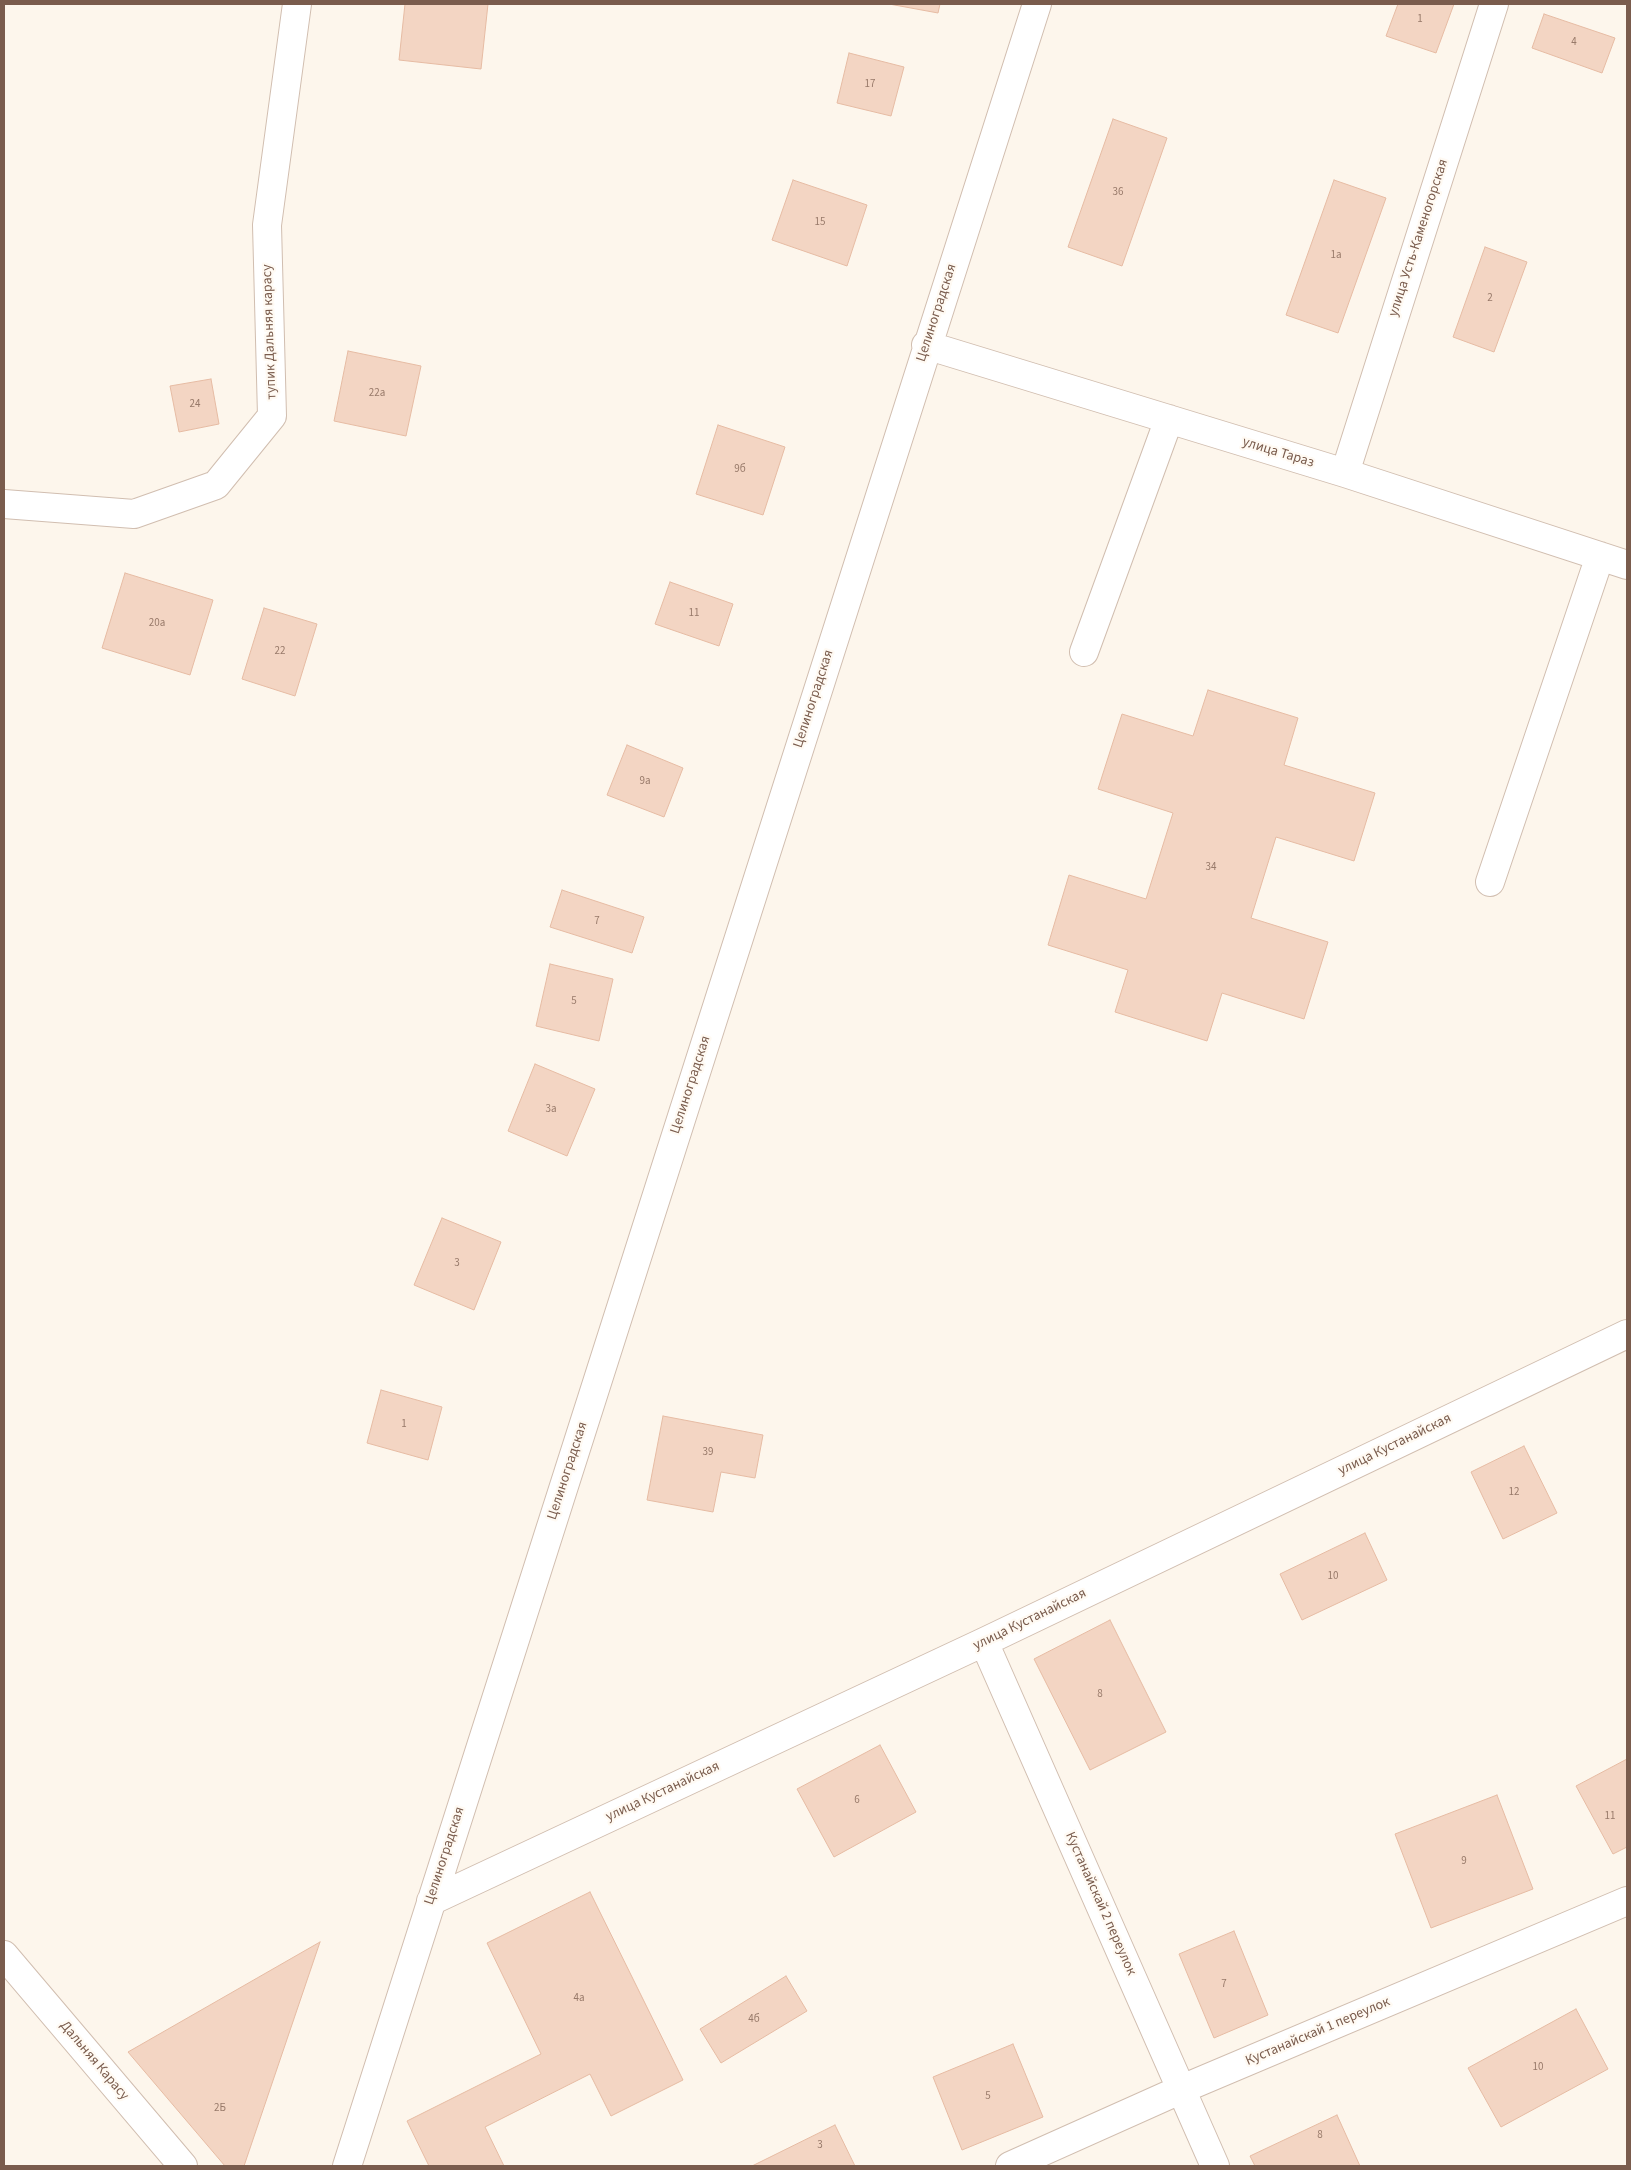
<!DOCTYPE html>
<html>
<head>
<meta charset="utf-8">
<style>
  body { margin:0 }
  #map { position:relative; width:1631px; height:2170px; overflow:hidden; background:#fdf6ec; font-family:"Source Sans 3",sans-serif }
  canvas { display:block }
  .frame { position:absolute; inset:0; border:5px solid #7a5c4d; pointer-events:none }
</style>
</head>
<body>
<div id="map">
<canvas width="1631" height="2170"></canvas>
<div class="frame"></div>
</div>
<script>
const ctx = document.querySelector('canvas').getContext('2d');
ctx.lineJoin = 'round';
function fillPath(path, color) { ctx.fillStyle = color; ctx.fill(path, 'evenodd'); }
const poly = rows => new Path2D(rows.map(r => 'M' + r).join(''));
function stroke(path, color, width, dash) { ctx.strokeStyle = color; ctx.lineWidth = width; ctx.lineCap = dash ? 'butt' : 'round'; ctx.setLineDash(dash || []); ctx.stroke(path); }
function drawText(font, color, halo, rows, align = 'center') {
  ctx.font = font + ' "Source Sans 3",sans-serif'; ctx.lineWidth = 4.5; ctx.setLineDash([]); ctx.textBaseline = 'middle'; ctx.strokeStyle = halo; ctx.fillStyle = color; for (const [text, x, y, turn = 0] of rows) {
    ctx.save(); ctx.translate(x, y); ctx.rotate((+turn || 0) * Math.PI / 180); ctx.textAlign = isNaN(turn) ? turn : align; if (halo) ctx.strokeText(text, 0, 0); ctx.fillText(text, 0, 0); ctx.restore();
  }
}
const building = poly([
  [405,4,488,4,481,69,399,60,405,4],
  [889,4,940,4,938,13,889,4],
  [1398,4,1454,4,1436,53,1386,36,1398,4],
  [1544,14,1615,38,1602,73,1532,48,1544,14],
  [849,53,904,67,891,116,837,103,849,53],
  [1113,119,1167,138,1122,266,1068,247,1113,119],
  [793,180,867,205,847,266,772,240,793,180],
  [1334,180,1386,198,1338,333,1286,315,1334,180],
  [1485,247,1527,262,1494,352,1453,337,1485,247],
  [348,351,421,366,406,436,334,421,348,351],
  [211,379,219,424,179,432,170,386,211,379],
  [718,425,785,447,763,515,696,494,718,425],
  [125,573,213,600,190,675,102,648,125,573],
  [670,582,733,604,719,646,655,624,670,582],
  [264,608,317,624,295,696,242,679,264,608],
  [1208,690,1298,718,1284,765,1375,793,1354,861,1276,837,1251,918,1328,942,1304,1019,1222,993,1207,1041,1115,1012,1128,970,1048,945,1069,875,1146,899,1173,813,1098,789,1122,714,1193,736,1208,690],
  [627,745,683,768,664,817,607,795,627,745],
  [562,890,644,917,632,953,550,927,562,890],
  [550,964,613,979,599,1041,536,1026,550,964],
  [535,1064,595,1089,567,1156,508,1131,535,1064],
  [442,1218,501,1242,474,1310,414,1285,442,1218],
  [381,1390,442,1407,428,1460,367,1443,381,1390],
  [663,1416,763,1435,755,1478,721,1472,713,1512,647,1500,663,1416],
  [1524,1446,1557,1513,1503,1539,1471,1472,1524,1446],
  [1365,1533,1387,1580,1302,1620,1280,1574,1365,1533],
  [1110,1620,1166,1732,1090,1770,1034,1659,1110,1620],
  [880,1745,916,1812,834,1857,797,1789,880,1745],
  [1627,1759,1627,1847,1613,1854,1576,1786,1627,1759],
  [1497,1795,1533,1889,1431,1928,1395,1834,1497,1795],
  [590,1892,683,2080,611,2116,590,2074,485,2127,504,2166,429,2166,407,2121,541,2054,487,1943,590,1892],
  [1234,1931,1268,2015,1214,2038,1179,1954,1234,1931],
  [320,1942,244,2166,225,2166,128,2052,320,1942],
  [786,1976,807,2011,721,2063,700,2029,786,1976],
  [1576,2009,1608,2069,1501,2127,1468,2068,1576,2009],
  [1013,2044,1043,2117,962,2150,933,2077,1013,2044],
  [1337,2115,1360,2166,1255,2166,1250,2156,1337,2115],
  [835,2125,855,2166,752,2166,835,2125]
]);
const minor = poly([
  [926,345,1345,473,1627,565],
  [1345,473,1494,4],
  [4,504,134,514,216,485,272,416,267,225,297,4],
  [1084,652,1169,419],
  [1490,882,1600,556],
  [984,1642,1215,2166],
  [431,1901,984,1642,1627,1334],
  [4,1955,183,2166],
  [347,2166,1037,4],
  [1010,2166,1182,2089,1627,1901]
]);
const numberNames = [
  ["1",1420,20],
  ["4",1574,43],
  ["17",870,85],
  ["36",1118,193],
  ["15",820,223],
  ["1а",1336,256],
  ["2",1490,299],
  ["22а",377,394],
  ["24",195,405],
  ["9б",740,470],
  ["11",694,614],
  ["20а",157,624],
  ["22",280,652],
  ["9а",645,782],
  ["34",1211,868],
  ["7",597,922],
  ["5",574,1002],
  ["3а",551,1110],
  ["3",457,1264],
  ["1",404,1425],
  ["39",708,1453],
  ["12",1514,1493],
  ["10",1333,1577],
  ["8",1100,1695],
  ["6",857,1801],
  ["11",1610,1817],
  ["9",1464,1862],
  ["7",1224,1985],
  ["4а",579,1999],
  ["4б",754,2020],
  ["10",1538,2068],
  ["5",988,2097],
  ["2Б",220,2109],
  ["8",1320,2136],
  ["3",820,2146]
];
const streetNames = [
  ["улица Усть-Каменогорская",1419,238,-72],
  ["Целиноградская",937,313,-72],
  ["тупик Дальняя карасу",270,332,-92],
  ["улица Тараз",1278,453,17],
  ["Целиноградская",814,699,-72],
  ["Целиноградская",691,1085,-72],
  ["улица Кустанайская",1395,1445,-26],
  ["Целиноградская",568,1471,-72],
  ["улица Кустанайская",1030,1620,-26],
  ["улица Кустанайская",663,1792,-25],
  ["Целиноградская",445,1856,-72],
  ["Кустанайскай 2 переулок",1100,1904,66],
  ["Кустанайскай 1 переулок",1318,2032,-23],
  ["Дальняя Карасу",94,2061,50]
];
fillPath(building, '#f3d5c3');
stroke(building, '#e6bba3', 1);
stroke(minor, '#d1beb0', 30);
stroke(minor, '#fff', 28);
drawText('11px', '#987a6a', null, numberNames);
drawText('14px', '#7a5c4d', '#fffaf3', streetNames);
</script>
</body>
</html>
